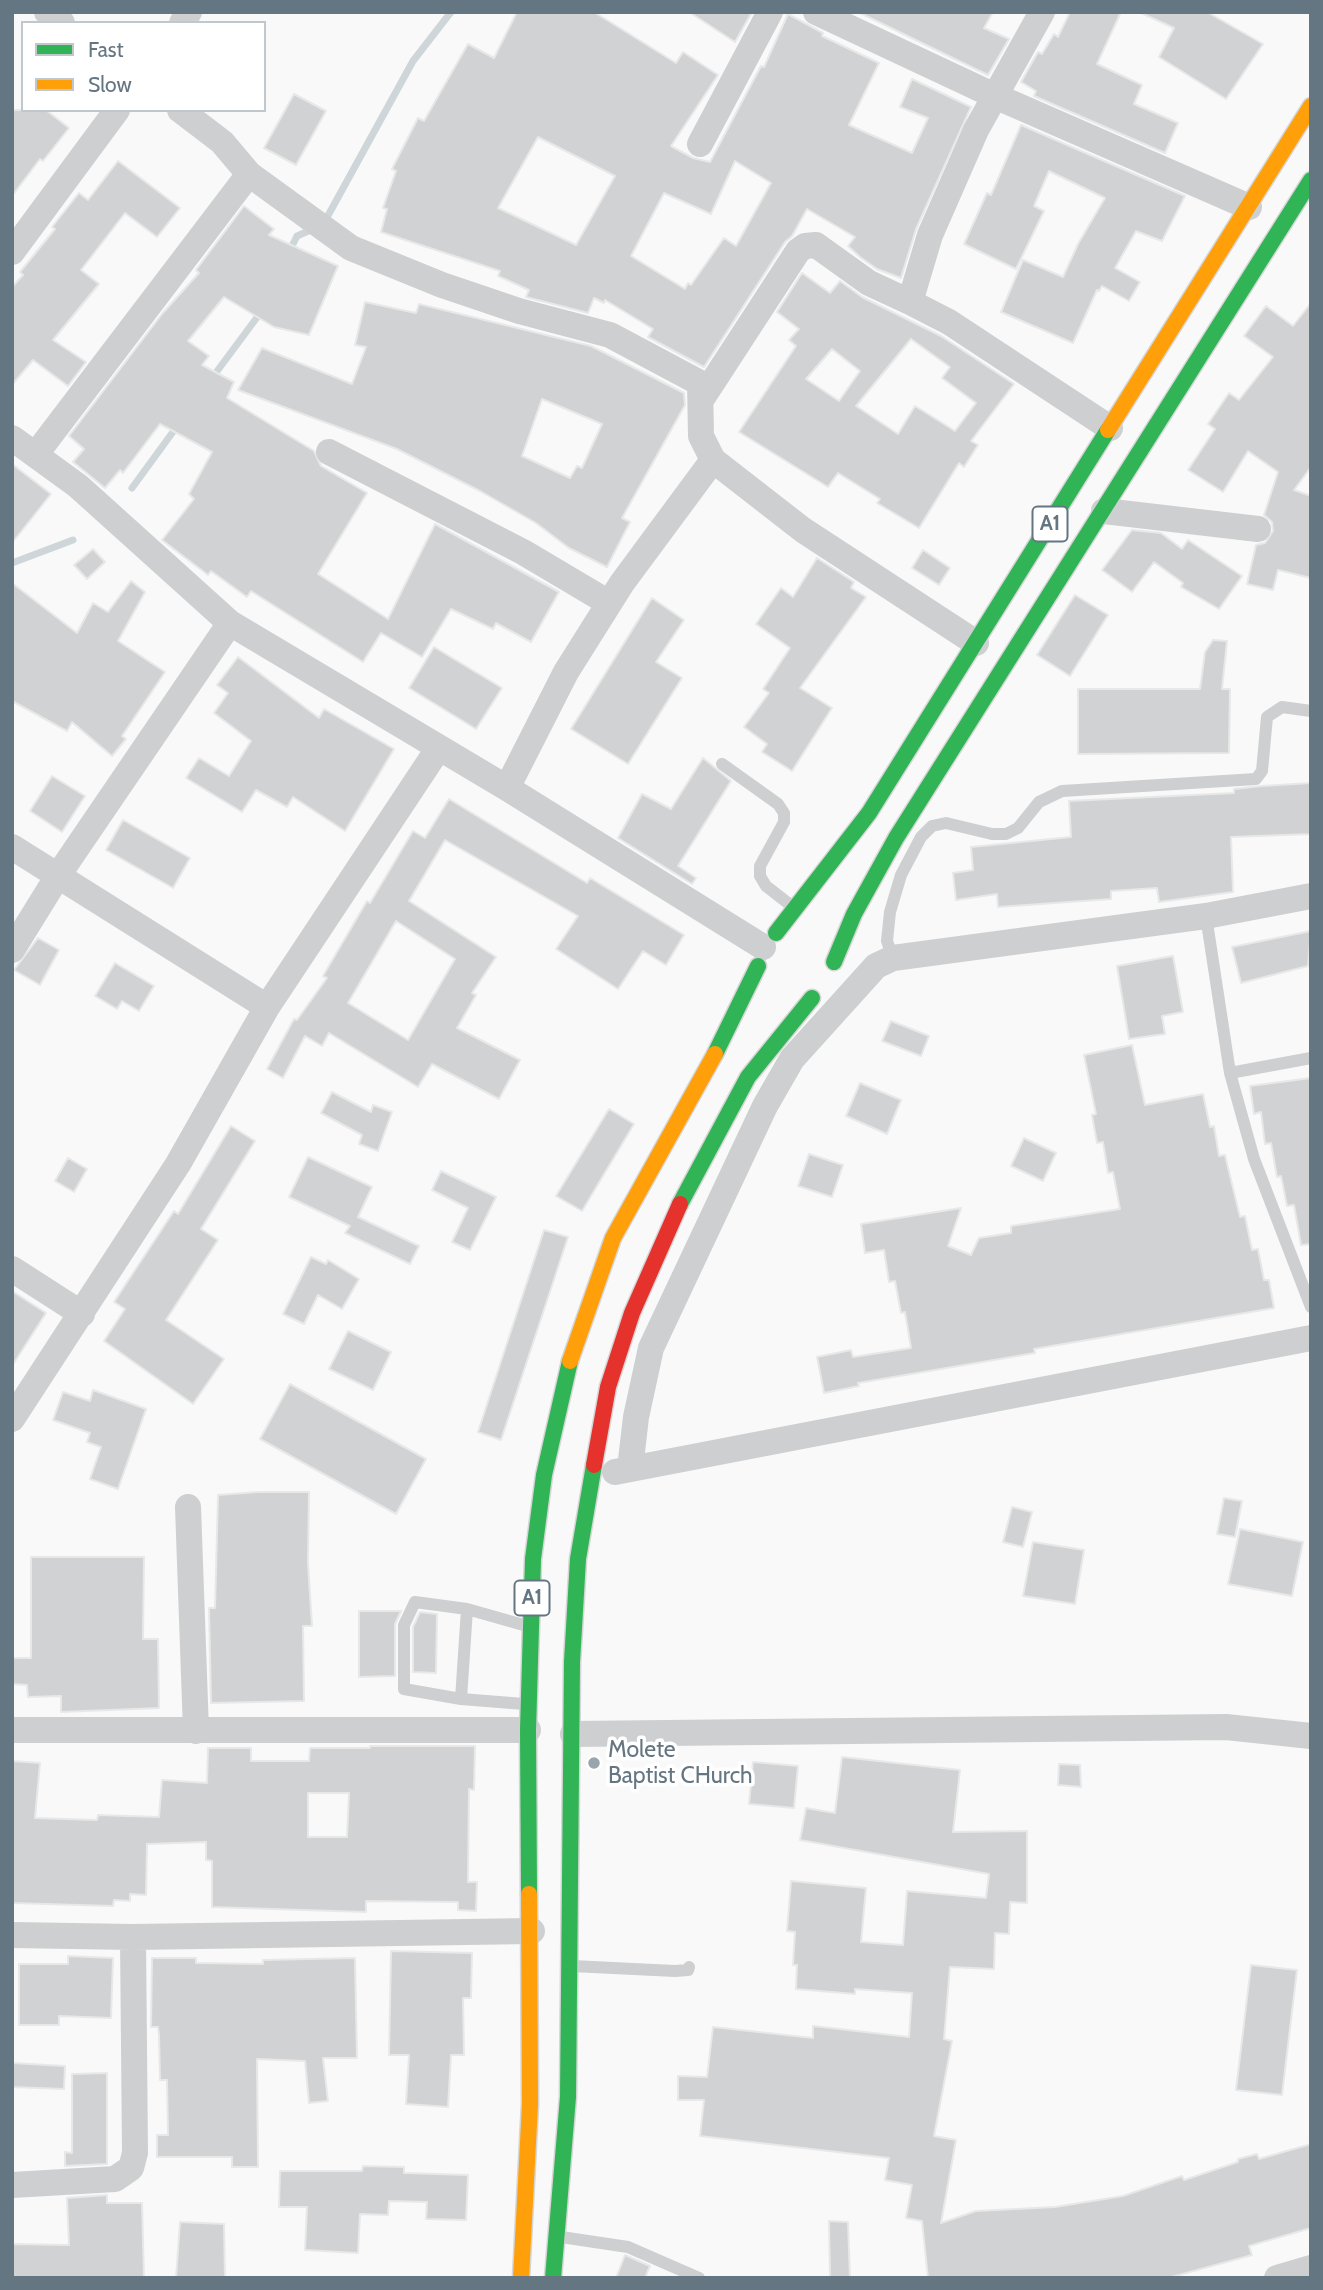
<!DOCTYPE html>
<html>
<head>
<meta charset="utf-8">
<style>
  body { margin:0 }
  #map { position:relative; width:1323px; height:2290px; overflow:hidden; background:#f9f9f9; font-family:Cabin,sans-serif }
  canvas { display:block }
  .frame { position:absolute; inset:0; border:14px solid #657683; pointer-events:none }
  .legend { position:absolute; left:21px; top:21px; width:245px; height:91px; box-sizing:border-box; background:#fff; border:2px solid #c1c8cd; margin:0; padding:9px 12px; list-style:none; font-size:21px; color:#657683 }
  .legend li { display:flex; align-items:center; gap:14px; height:35px }
  .legend b { width:35px; border:2px solid #c1c8cd }
</style>
</head>
<body>
<div id="map">
<canvas width="1323" height="2290"></canvas>
<div class="frame"></div>
<ul class="legend">
<li><b style="height:9px;background:#30b455"></b>Fast</li>
<li><b style="height:9px;background:#ff9f0a"></b>Slow</li>
</ul>
</div>
<script>
const ctx = document.querySelector('canvas').getContext('2d');
ctx.lineJoin = 'round';
const poly = rows => new Path2D(rows.map(r => 'M' + r).join(''));
function stroke(path, color, width, dash) { ctx.strokeStyle = color; ctx.lineWidth = width; ctx.lineCap = dash ? 'butt' : 'round'; ctx.setLineDash(dash || []); ctx.stroke(path); }
function fillPath(path, color) { ctx.fillStyle = color; ctx.fill(path, 'evenodd'); }
function drawText(font, color, halo, rows, align = 'center') {
  ctx.font = font + ' Cabin,sans-serif'; ctx.lineWidth = 7; ctx.setLineDash([]); ctx.textBaseline = 'middle'; ctx.strokeStyle = halo; ctx.fillStyle = color; for (const [text, x, y, turn = 0] of rows) {
    ctx.save(); ctx.translate(x, y); ctx.rotate((+turn || 0) * Math.PI / 180); ctx.textAlign = isNaN(turn) ? turn : align; if (halo) ctx.strokeText(text, 0, 0); ctx.fillText(text, 0, 0); ctx.restore();
  }
}
const stream = poly([
  [325,221,413,61,451,12],
  [288,254,297,236,313,229],
  [212,378,261,312],
  [132,488,178,425],
  [12,563,73,540]
]);
const building = poly([
  [517,12,594,12,676,63,683,52,718,75,671,146,693,158,710,162,761,66,764,67,788,14,823,33,822,36,879,63,849,125,912,153,928,118,900,107,912,79,971,107,916,229,901,278,877,269,860,257,848,246,855,237,807,209,792,236,785,242,704,367,648,337,653,329,605,300,604,303,594,298,588,313,526,297,529,290,498,276,500,271,381,232,387,209,383,208,396,171,392,169,418,118,424,121,468,44,494,58,517,12],
  [538,137,615,176,576,245,498,208,538,137],
  [735,161,771,183,736,246,724,238,691,285,688,283,685,289,631,256,664,193,711,214,735,161],
  [689,12,752,12,735,42,689,12],
  [858,12,993,12,984,28,1009,39,988,75,858,12],
  [1070,12,1121,12,1097,64,1142,85,1134,104,1178,123,1165,153,1034,96,1036,91,1021,82,1038,52,1042,54,1054,34,1058,37,1070,12],
  [1139,12,1207,12,1263,44,1226,99,1159,57,1174,28,1139,12],
  [294,94,326,111,296,165,264,148,294,94],
  [12,110,46,110,69,128,43,161,40,159,12,196,12,110],
  [1021,125,1185,196,1162,241,1136,231,1115,268,1140,282,1129,301,1102,286,1099,291,1097,290,1073,343,1001,312,1023,260,1063,277,1078,244,1105,198,1049,171,1034,206,1044,211,1016,269,964,244,987,193,991,195,1021,125],
  [118,161,180,208,157,237,125,213,81,270,99,284,53,340,86,362,68,386,33,360,12,385,12,287,23,275,20,272,55,229,52,227,79,193,88,200,118,161],
  [244,206,274,229,269,235,338,266,309,335,274,327,224,297,188,341,209,356,202,365,234,382,227,398,314,451,321,466,367,493,318,574,388,619,435,524,559,592,531,642,496,623,493,629,451,609,422,657,381,633,363,662,251,591,247,597,211,571,208,575,162,540,194,499,189,494,212,452,160,424,123,473,120,470,105,488,73,462,84,449,69,436,162,314,199,273,196,270,244,206],
  [802,273,830,293,840,281,862,297,941,336,1014,384,971,441,978,445,964,467,959,463,919,528,877,503,880,499,838,473,828,487,739,432,796,346,789,340,799,329,777,312,802,273],
  [911,339,950,367,942,378,976,403,955,431,915,406,898,434,856,406,911,339],
  [832,349,860,371,839,401,806,379,832,349],
  [365,302,416,313,419,304,591,346,684,393,685,405,622,518,630,522,607,567,569,548,536,523,480,491,397,449,238,390,262,348,352,384,366,347,355,345,365,302],
  [542,399,602,424,582,468,577,466,570,478,522,456,542,399],
  [1311,303,1311,467,1294,490,1311,496,1311,578,1278,570,1273,590,1247,584,1256,545,1265,543,1273,531,1272,522,1264,515,1278,472,1248,451,1223,492,1188,470,1215,429,1208,424,1229,393,1239,400,1273,357,1244,336,1266,306,1293,326,1311,303],
  [12,464,51,494,12,543,12,464],
  [1132,530,1161,533,1182,549,1188,540,1242,576,1219,609,1181,587,1183,583,1154,562,1132,592,1102,570,1132,530],
  [93,549,105,562,87,579,74,565,93,549],
  [923,550,950,568,939,585,912,568,923,550],
  [817,558,854,582,851,588,866,597,800,688,832,708,792,771,762,752,767,744,744,727,769,693,763,689,790,648,756,624,781,588,793,597,817,558],
  [131,581,145,592,118,641,165,672,122,736,126,739,112,756,72,722,67,731,12,701,12,583,77,633,93,603,108,612,131,581],
  [1075,595,1108,615,1070,676,1037,655,1075,595],
  [652,598,684,620,656,662,682,678,628,764,571,729,652,598],
  [1213,640,1227,641,1222,689,1230,689,1229,753,1078,754,1078,689,1200,689,1205,652,1213,640],
  [434,647,502,688,476,729,409,688,434,647],
  [238,657,319,718,324,709,394,749,345,831,293,797,287,807,256,790,242,812,186,778,199,758,229,776,251,741,214,713,228,693,217,685,238,657],
  [703,758,731,781,678,866,696,878,692,884,618,838,642,794,671,809,703,758],
  [52,776,85,796,62,832,30,811,52,776],
  [1311,783,1311,834,1231,837,1233,892,1159,902,1157,888,1111,891,1111,899,998,907,997,894,956,900,953,873,973,870,971,847,1071,837,1069,801,1234,793,1234,789,1262,786,1311,783],
  [449,799,587,883,590,878,684,935,666,965,643,951,618,989,556,949,578,916,445,840,409,901,496,957,472,993,476,995,457,1028,520,1060,499,1099,432,1064,418,1087,329,1033,322,1046,305,1036,283,1078,267,1069,294,1019,297,1020,327,978,323,976,367,901,370,903,413,831,425,838,449,799],
  [396,921,455,959,408,1040,348,1003,396,921],
  [123,820,190,858,173,888,106,850,123,820],
  [1311,931,1308,966,1241,983,1232,947,1311,931],
  [38,938,59,950,40,985,14,970,38,938],
  [1173,956,1183,1012,1162,1016,1165,1034,1129,1039,1117,966,1173,956],
  [115,963,154,986,139,1011,122,1001,117,1009,95,996,115,963],
  [891,1021,929,1036,921,1056,882,1041,891,1021],
  [1132,1045,1145,1105,1203,1094,1210,1127,1214,1126,1219,1156,1225,1155,1240,1217,1245,1216,1252,1250,1258,1249,1264,1280,1269,1280,1274,1308,1034,1349,1035,1353,858,1383,859,1386,824,1393,817,1357,851,1350,853,1357,911,1348,905,1312,901,1313,895,1281,889,1282,884,1250,865,1253,861,1224,961,1208,948,1246,971,1255,979,1238,1011,1233,1011,1226,1120,1209,1113,1172,1108,1173,1103,1142,1097,1143,1092,1115,1096,1114,1084,1055,1132,1045],
  [1311,1078,1311,1244,1301,1245,1294,1205,1287,1206,1281,1176,1277,1177,1271,1143,1265,1144,1261,1112,1254,1114,1250,1086,1311,1078],
  [860,1083,901,1100,887,1134,846,1116,860,1083],
  [332,1092,371,1112,373,1105,392,1112,378,1151,359,1144,362,1135,321,1113,332,1092],
  [609,1109,634,1124,582,1211,556,1196,609,1109],
  [231,1126,255,1141,201,1229,218,1240,166,1320,224,1359,193,1404,104,1341,125,1309,114,1302,174,1211,178,1214,231,1126],
  [1024,1138,1056,1153,1043,1181,1011,1166,1024,1138],
  [809,1154,843,1165,832,1197,798,1186,809,1154],
  [308,1157,372,1187,358,1217,419,1246,410,1264,345,1233,350,1226,289,1197,308,1157],
  [68,1158,87,1169,74,1192,55,1181,68,1158],
  [441,1171,496,1197,470,1250,452,1242,468,1208,432,1190,441,1171],
  [544,1230,568,1237,501,1440,478,1432,544,1230],
  [311,1257,326,1264,328,1260,359,1279,342,1309,318,1295,304,1324,283,1314,311,1257],
  [12,1291,46,1313,12,1366,12,1291],
  [348,1331,391,1352,373,1390,329,1369,348,1331],
  [290,1384,426,1459,396,1514,260,1439,290,1384],
  [93,1390,146,1409,118,1489,90,1479,101,1447,87,1442,90,1433,53,1420,63,1392,90,1401,93,1390],
  [258,1492,309,1492,308,1563,312,1626,303,1626,304,1701,211,1703,209,1608,215,1608,218,1495,258,1492],
  [1224,1498,1242,1501,1235,1537,1217,1534,1224,1498],
  [1012,1507,1032,1512,1023,1547,1003,1542,1012,1507],
  [1240,1529,1303,1542,1292,1596,1228,1584,1240,1529],
  [1033,1542,1084,1550,1075,1604,1023,1596,1033,1542],
  [31,1557,144,1557,143,1639,158,1639,159,1708,61,1712,61,1696,28,1697,27,1685,12,1684,12,1658,31,1658,31,1557],
  [359,1611,401,1611,395,1624,395,1676,359,1677,359,1611],
  [420,1612,437,1614,436,1673,413,1672,413,1627,420,1612],
  [370,1746,475,1746,474,1790,469,1789,468,1882,477,1882,476,1911,458,1910,458,1902,366,1901,366,1912,212,1907,212,1861,206,1860,206,1842,147,1844,146,1895,130,1894,130,1901,114,1900,113,1906,12,1903,12,1761,40,1763,35,1818,97,1820,98,1815,159,1817,162,1780,207,1783,208,1748,251,1748,251,1761,309,1761,310,1748,370,1748,370,1746],
  [308,1793,349,1793,347,1837,308,1837,308,1793],
  [842,1757,960,1770,953,1832,1027,1831,1027,1903,1010,1902,1009,1934,995,1933,994,1969,950,1967,944,2039,952,2041,934,2136,956,2140,941,2223,976,2211,1055,2207,1123,2196,1182,2176,1184,2180,1238,2162,1238,2159,1257,2154,1259,2159,1311,2144,1311,2228,1249,2246,1252,2255,1168,2278,928,2278,922,2221,906,2218,912,2185,885,2180,889,2158,700,2136,704,2100,678,2100,678,2076,707,2077,713,2027,813,2038,813,2026,909,2037,912,1993,855,1989,855,1994,796,1989,797,1965,793,1965,795,1932,787,1931,791,1881,866,1888,861,1942,903,1945,907,1891,986,1898,989,1874,800,1840,806,1808,835,1813,842,1757],
  [753,1762,798,1766,794,1808,749,1804,753,1762],
  [1059,1764,1080,1765,1081,1787,1058,1785,1059,1764],
  [391,1951,472,1953,471,1998,463,1998,464,2055,451,2055,448,2107,406,2104,409,2055,389,2055,391,1951],
  [68,1956,113,1958,111,2018,59,2016,59,2025,19,2025,19,1964,68,1964,68,1956],
  [152,1958,196,1958,196,1963,263,1964,263,1960,355,1958,357,2058,323,2058,328,2101,309,2103,305,2061,257,2059,258,2167,232,2167,232,2157,157,2157,157,2135,168,2135,167,2080,160,2080,159,2035,158,2027,151,2027,152,1958],
  [1251,1965,1297,1970,1282,2095,1236,2090,1251,1965],
  [12,2063,65,2066,64,2089,12,2087,12,2063],
  [107,2073,107,2164,65,2166,65,2152,72,2153,72,2074,107,2073],
  [363,2166,404,2167,404,2173,468,2175,466,2220,426,2219,427,2202,389,2201,388,2215,360,2214,358,2253,305,2250,307,2207,279,2207,280,2171,362,2171,363,2166],
  [107,2195,107,2203,142,2203,144,2278,12,2278,12,2244,69,2245,67,2198,107,2195],
  [829,2221,848,2222,850,2278,830,2278,829,2221],
  [180,2222,224,2224,225,2278,176,2278,180,2222],
  [625,2255,650,2266,645,2278,616,2278,625,2255]
]);
const lane = poly([
  [722,764,778,804,784,813,784,822,760,866,760,876,766,886,793,907],
  [1206,916,1230,1073,1254,1159,1311,1307],
  [893,958,887,941,890,912,901,875,921,837,932,826,946,823,992,834,1006,834,1018,828,1039,802,1062,791,1256,779,1262,771,1267,717,1282,707,1311,711],
  [1230,1073,1311,1058],
  [461,1699,404,1689,404,1625,415,1602,467,1609],
  [524,1704,461,1699,467,1609,527,1626],
  [572,1966,675,1971,688,1970,689,1967],
  [561,2237,628,2247,699,2278]
]);
const street = poly([
  [47,12,62,23],
  [816,12,995,96,1249,207],
  [1042,12,976,130,930,235,910,302,949,322,1110,428],
  [182,23,189,12],
  [180,110,222,142,249,174,351,248,442,285,519,311,610,335,700,383,701,436,713,460,803,530,976,643],
  [700,144,770,12],
  [12,252,117,110],
  [703,397,798,251,805,246,816,245,869,283,910,302],
  [12,438,78,486,230,623,507,788,763,947],
  [329,452,523,552,609,603],
  [36,454,249,174],
  [1104,511,1258,529],
  [507,788,566,672,622,583,713,460],
  [12,847,267,1007],
  [12,950,59,874,230,623],
  [12,1269,82,1314],
  [12,1419,178,1164,267,1007,438,749],
  [630,1469,636,1417,651,1348,765,1106,792,1059,876,966,893,958,1206,916,1311,896],
  [615,1472,1311,1338],
  [188,1507,196,1731],
  [12,1730,528,1730],
  [573,1734,1226,1727,1311,1736],
  [12,1935,133,1937,532,1931],
  [12,2185,115,2179,131,2168,135,2153,133,1937],
  [1277,2278,1311,2268]
]);
const fast = poly([
  [776,933,869,813,1108,430],
  [834,962,854,914,896,838,1311,180],
  [715,1054,758,966],
  [680,1204,748,1077,812,998],
  [529,1894,528,1730,533,1559,544,1475,570,1361],
  [553,2278,568,2097,572,1662,578,1559,594,1465]
]);
const slow = poly([
  [1108,430,1311,106],
  [570,1361,613,1238,715,1054],
  [521,2278,530,2104,529,1894]
]);
const jam = poly([
  [594,1465,608,1387,632,1313,680,1204]
]);
const markers = [
  [594,1763,7,"#99a4ac"]
];
const shields = [
  [1050,524,35],
  [532,1598,35]
];
const shieldNames = [
  ["A1",1050,524],
  ["A1",532,1598]
];
const poiNames = [
  ["Molete",608,1750],
  ["Baptist CHurch",608,1776]
];
stroke(stream, '#ced6d9', 7);
fillPath(building, '#d0d2d3');
stroke(building, '#e8e8e8', 2);
stroke(fast, '#d5d6d6', 19);
stroke(slow, '#d5d6d6', 19);
stroke(jam, '#d5d6d6', 19);
stroke(lane, '#cecfd0', 12);
stroke(street, '#cecfd0', 26);
stroke(fast, '#30b455', 16);
stroke(slow, '#ff9f0a', 16);
stroke(jam, '#e5322d', 16);
for (const [x, y, r, color] of markers) { const dot = new Path2D(); dot.arc(x, y, r, 0, 2 * Math.PI); ctx.fillStyle = color; ctx.fill(dot); stroke(dot, '#fff', 2.5); }
for (const [x, y, w] of shields) { const box = new Path2D(); box.roundRect(x - w / 2, y - 17.5, w, 35, 5); ctx.fillStyle = '#fff'; ctx.fill(box); stroke(box, '#657683', 2); }
drawText('bold 21px', '#657683', null, shieldNames);
drawText('23px', '#657683', '#fff', poiNames, 'left');
</script>
</body>
</html>
